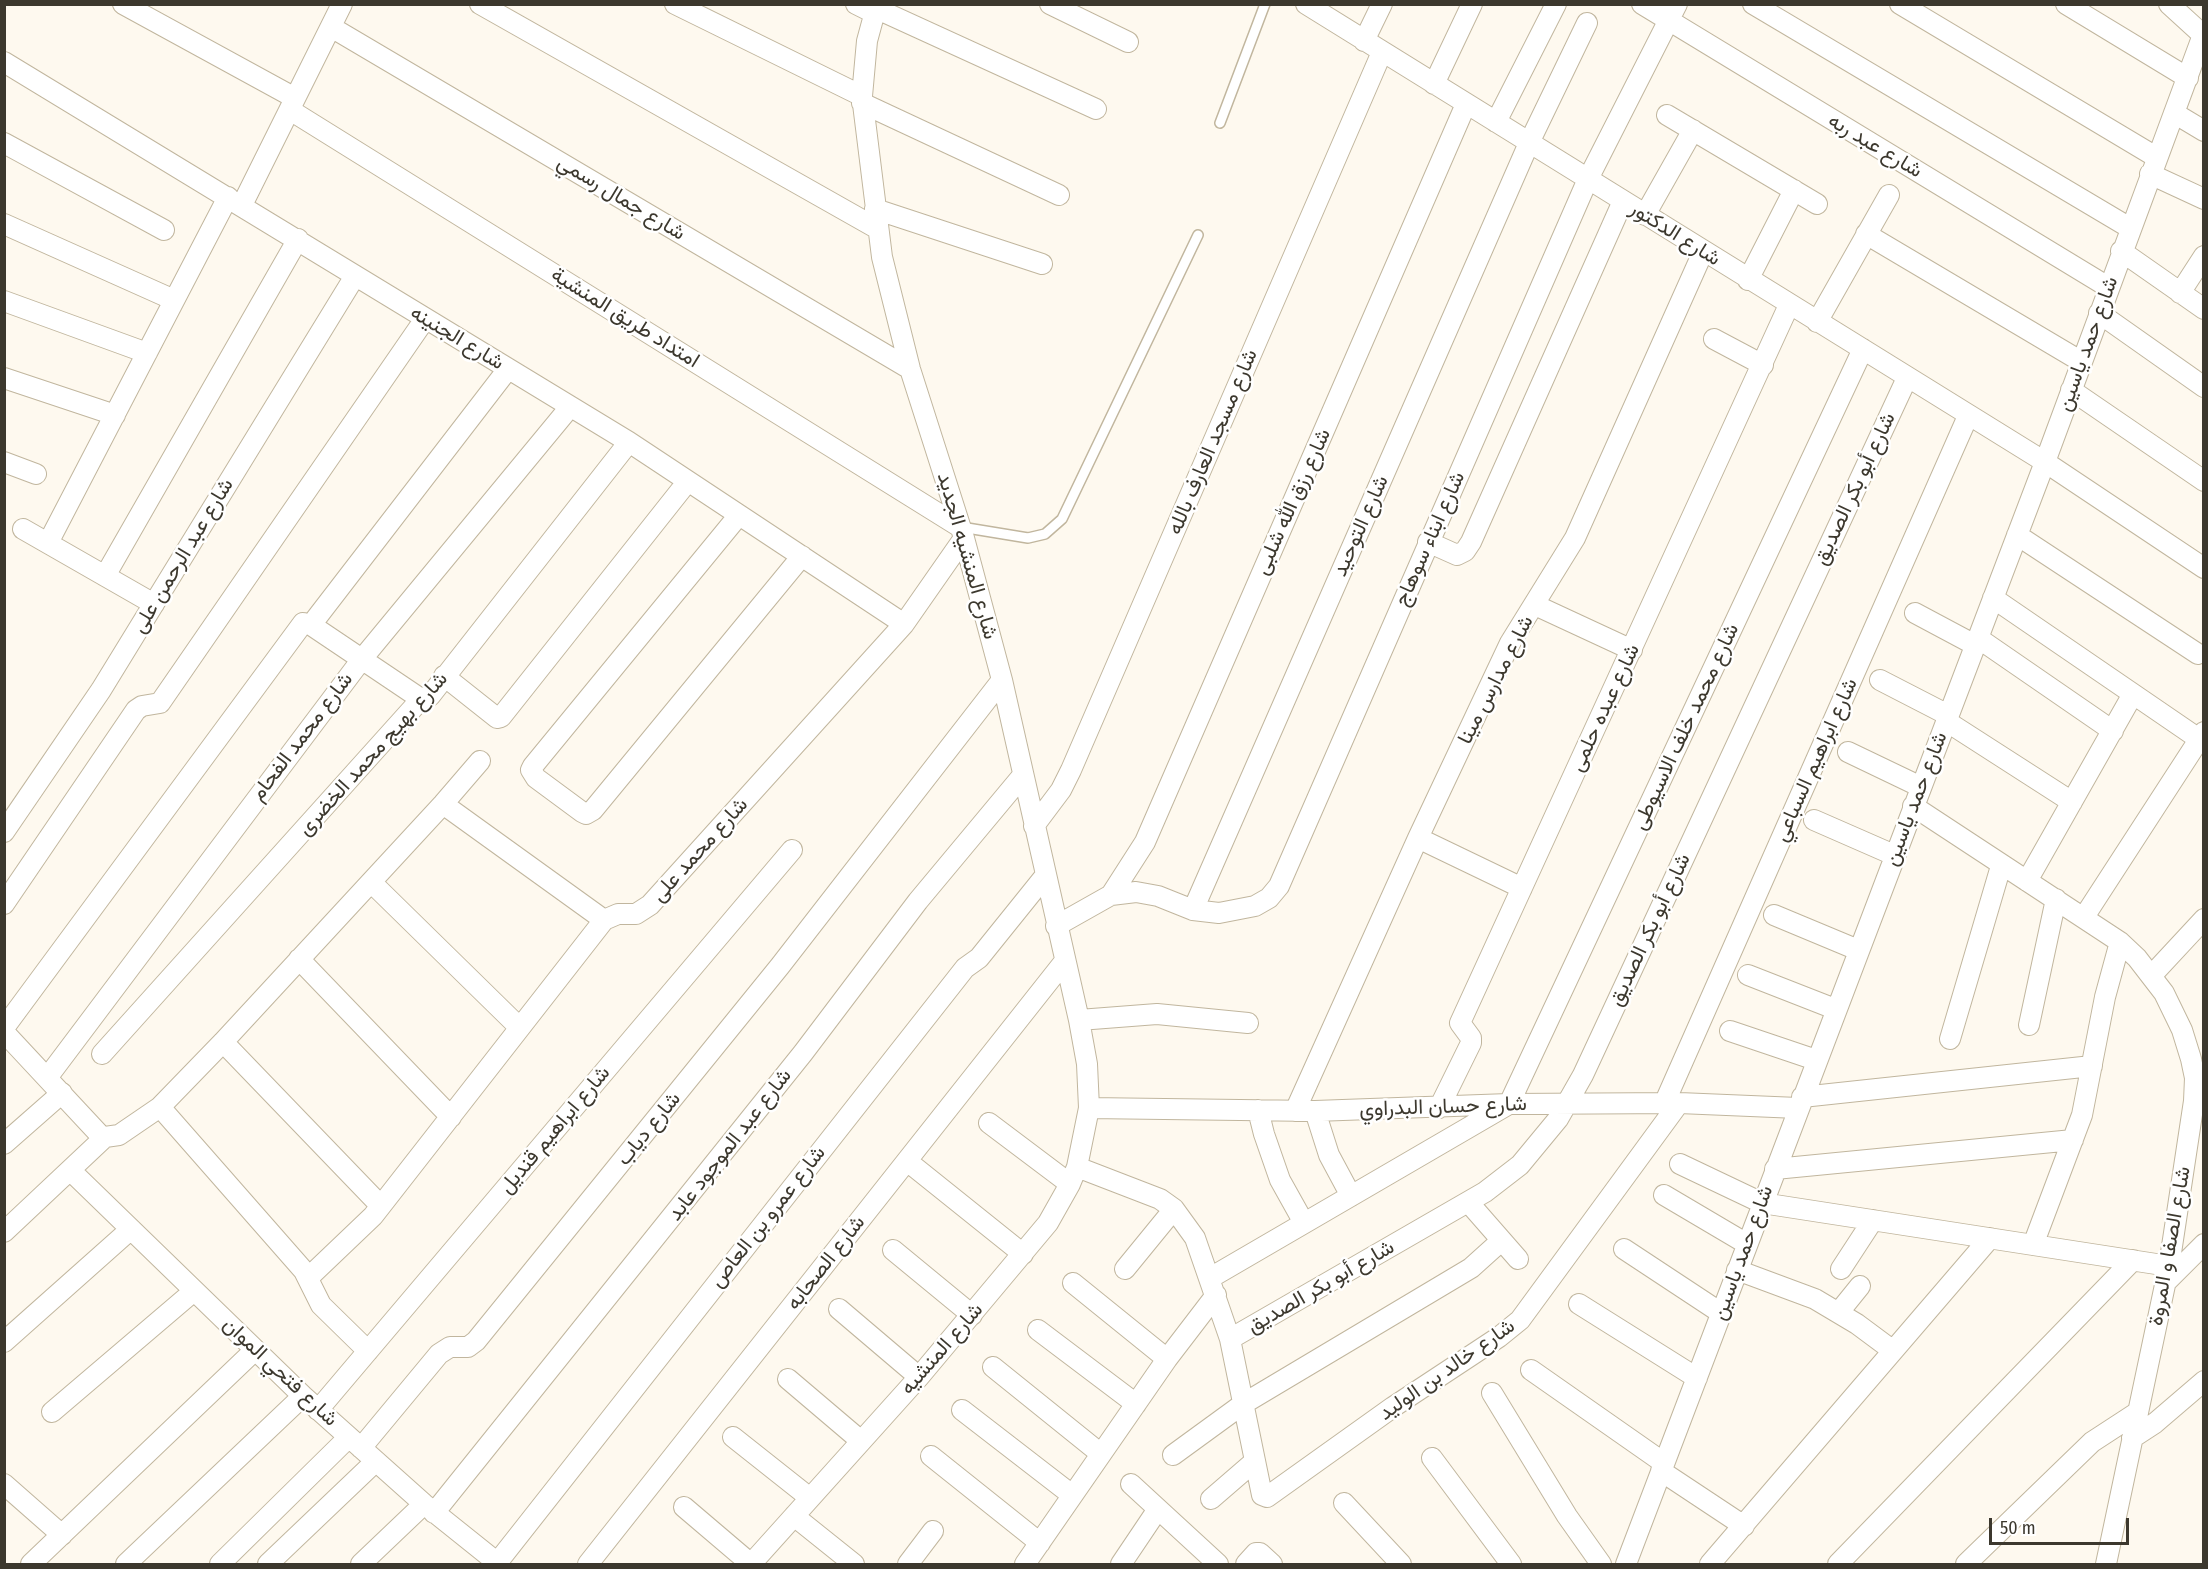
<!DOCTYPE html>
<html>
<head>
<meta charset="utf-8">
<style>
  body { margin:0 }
  #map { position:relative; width:2208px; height:1569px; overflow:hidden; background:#fef9ef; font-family:"Fira Sans Condensed",sans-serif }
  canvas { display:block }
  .frame { position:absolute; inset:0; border:6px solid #3c382e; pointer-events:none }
  .scale { position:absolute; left:1989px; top:1518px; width:140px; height:27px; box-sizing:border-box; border:3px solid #3c382e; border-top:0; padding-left:8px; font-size:18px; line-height:21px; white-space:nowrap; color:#3c382e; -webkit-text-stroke:4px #fff; paint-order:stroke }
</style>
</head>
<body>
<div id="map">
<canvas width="2208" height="1569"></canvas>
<div class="frame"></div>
<div class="scale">50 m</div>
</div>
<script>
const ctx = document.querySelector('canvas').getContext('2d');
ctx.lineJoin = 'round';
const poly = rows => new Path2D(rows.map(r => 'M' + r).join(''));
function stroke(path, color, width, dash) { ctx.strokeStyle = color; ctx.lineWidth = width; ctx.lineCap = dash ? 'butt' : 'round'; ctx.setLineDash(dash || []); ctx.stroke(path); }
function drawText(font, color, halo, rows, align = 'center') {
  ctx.font = font + ' "Fira Sans Condensed",Vazirmatn,sans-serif'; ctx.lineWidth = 5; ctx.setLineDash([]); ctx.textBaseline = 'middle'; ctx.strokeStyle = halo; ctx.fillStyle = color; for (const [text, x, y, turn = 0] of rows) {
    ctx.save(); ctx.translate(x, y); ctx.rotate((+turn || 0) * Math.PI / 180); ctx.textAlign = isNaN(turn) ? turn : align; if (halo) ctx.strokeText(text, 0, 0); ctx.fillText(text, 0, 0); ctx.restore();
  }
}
const lane = poly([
  [1220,123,1265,4],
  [961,527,1028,538,1045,534,1062,519,1198,235]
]);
const street = poly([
  [123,4,295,98],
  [480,4,878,229],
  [675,4,862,96],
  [856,4,874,13],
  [1050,4,1128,42],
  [1306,4,2045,462,2204,568],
  [1642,4,2108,287],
  [1753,4,2130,228],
  [1900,4,2156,157],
  [2066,4,2188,78],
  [2169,4,2203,35],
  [875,8,1096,109],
  [331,27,910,369],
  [1364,41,1382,4],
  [4,62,629,442,904,624],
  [1434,84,1472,4],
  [862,103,1059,195],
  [290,110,960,527],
  [2174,113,2204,131],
  [1667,115,1817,204],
  [1496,122,1556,4],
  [4,143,164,230],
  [2150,174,2204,199],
  [242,205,342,4],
  [875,209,1042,264],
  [1645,215,1693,130],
  [4,224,174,300],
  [1866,234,2082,362],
  [2121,251,2204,309],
  [1748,280,1794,190],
  [2180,293,2204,256],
  [4,301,147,353],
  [2099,313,2204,387],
  [1817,322,1889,195],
  [1714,339,1763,365],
  [4,378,115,415],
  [2071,390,2204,481],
  [4,462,36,474],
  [739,515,533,766,531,770,536,778,582,812,586,814,593,810,802,556],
  [23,529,154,604],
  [2017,535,2198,654],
  [1428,542,1457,555,1465,551,1471,542,1623,201],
  [48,543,228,197],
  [105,576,298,239],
  [1993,598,2199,739],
  [1535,605,1632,650],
  [1915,613,1975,645],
  [311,625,508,369],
  [1978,638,2113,731],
  [444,676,497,718,501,717,688,481],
  [1880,680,1948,715],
  [1946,721,2072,802],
  [1848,752,1921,787],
  [443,804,604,920],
  [1913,806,2120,942,2137,958,2164,993,2182,1030,2191,1059,2195,1078,2194,1101,2169,1266,2106,1564],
  [1814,820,1894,855],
  [1034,826,1061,790,1071,770,1382,52],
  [4,832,101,690,355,276],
  [1418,838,1522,888],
  [2027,881,2133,694],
  [371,882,519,1027],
  [1111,895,1145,842,1466,104],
  [4,904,136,710,142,706,160,703,425,319],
  [1193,910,1529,143,1587,23],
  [1774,915,1858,950],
  [2084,917,2204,732],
  [1056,926,1111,895,1136,892,1158,896,1193,910,1219,913,1255,906,1269,898,1279,886,1588,179,1677,4],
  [299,959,451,1117],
  [1748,975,1835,1009],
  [2152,975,2204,919],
  [1079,1020,1157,1014,1248,1023],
  [2029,1025,2056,899],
  [4,1028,303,623,311,625,421,699],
  [1730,1031,1816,1060],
  [4,1032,100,1135,105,1137,119,1135,160,1107,223,1042,443,804,480,761],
  [1950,1039,2001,866],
  [223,1042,380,1205],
  [102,1054,422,698,430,696,629,442],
  [47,1078,362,659,570,407],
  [1802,1097,2092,1066],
  [1664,1104,1968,416],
  [160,1107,304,1271,321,1305,368,1351],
  [1089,1108,1315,1111,1509,1104,1679,1103,1798,1108],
  [1439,1108,1471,1043,1471,1038,1460,1023,1789,305],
  [1258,1110,1264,1134,1280,1180,1304,1223],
  [1295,1111,1418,838,1510,643,1575,538,1703,252],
  [1315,1111,1329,1155,1351,1196],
  [989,1123,1070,1184],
  [4,1144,62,1093],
  [907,1161,1023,1254],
  [1680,1164,1762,1203,2169,1266],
  [1077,1167,1160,1199,1174,1209,1195,1238,1230,1339,1262,1495,1267,1497,1393,1407,1499,1337,1520,1320,1679,1103],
  [1775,1169,2073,1140],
  [70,1170,303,1396,424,1504,499,1564],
  [1664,1195,1747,1244],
  [1469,1203,1518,1259],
  [4,1232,105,1137],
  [2033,1245,2082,1115,2105,997,2120,942],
  [1624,1249,1721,1313],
  [893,1250,972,1315],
  [1125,1269,1174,1209],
  [1841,1269,1873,1220],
  [1737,1270,1815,1299,1857,1324,1892,1350],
  [308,1278,373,1216,604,920,618,914,636,914,650,905,904,624,964,538],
  [1210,1278,1509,1104,1863,349],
  [1073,1283,1167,1359],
  [2165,1283,2204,1244],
  [1579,1304,1697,1378],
  [839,1309,919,1377],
  [1839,1312,1860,1286],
  [1038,1330,1136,1404],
  [1230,1339,1485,1192,1520,1165,1558,1119,1583,1075,1907,378],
  [4,1342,131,1229],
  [993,1367,1101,1454],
  [1531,1370,1664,1463],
  [788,1379,861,1441],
  [1492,1393,1567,1516,1601,1564],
  [318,1410,792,850],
  [962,1410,1072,1495],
  [52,1412,194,1291],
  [733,1437,810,1498],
  [2132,1438,2155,1423,2204,1381],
  [361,1448,439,1354,450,1347,468,1347,476,1341,780,966,1002,680],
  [1173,1455,1243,1404,1471,1268,1501,1241],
  [931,1456,1040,1543],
  [1432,1458,1511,1564],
  [1661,1471,1744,1526],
  [4,1484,62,1535],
  [1131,1484,1218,1564],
  [1211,1499,1255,1461],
  [1344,1503,1401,1564],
  [684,1507,751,1564],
  [434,1513,803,1053,918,901,1023,775],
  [794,1516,854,1564],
  [497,1563,965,968,979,958,1045,876],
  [31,1564,255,1350],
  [126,1564,303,1396],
  [220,1564,349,1437],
  [268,1564,376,1461],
  [361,1564,424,1504],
  [588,1564,1064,962],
  [751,1564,919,1377,1048,1223,1070,1184,1077,1167,1089,1108,1087,1064,1079,1020,1002,680,964,538,910,369,882,257,862,96,867,41,877,4],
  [908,1564,933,1531],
  [1025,1564,1167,1359,1216,1295],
  [1121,1564,1158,1509],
  [1246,1564,1256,1553,1260,1553,1272,1564],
  [1626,1564,2045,462,2204,32],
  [1710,1564,1990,1238],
  [1838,1564,2133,1260],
  [1966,1564,2092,1442,2138,1412]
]);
const streetNames = [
  ["شارع عبد ربه",1875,146,31],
  ["شارع جمال رسمي",621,198,31],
  ["شارع الدكتور",1675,234,32],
  ["امتداد طريق المنشية",625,318,32],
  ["شارع الجنينه",457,338,31],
  ["شارع حمد ياسين",2088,344,-70],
  ["شارع مسجد العارف بالله",1213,442,-67],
  ["شارع أبو بكر الصديق",1855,489,-65],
  ["شارع رزق الله شلبى",1293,502,-66],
  ["شارع التوحيد",1361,526,-66],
  ["شارع ابناء سوهاج",1430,539,-66],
  ["شارع عبد الرحمن على",183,556,-59],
  ["شارع المنشيه الجديد",967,556,74],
  ["شارع مدارس مينا",1496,680,-63],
  ["شارع عبده حلمى",1605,708,-65],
  ["شارع محمد خلف الاسيوطى",1686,727,-65],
  ["شارع محمد الفحام",302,737,-53],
  ["شارع بهيج محمد الخضرى",373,754,-48],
  ["شارع ابراهيم السباعي",1816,760,-66],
  ["شارع حمد ياسين",1916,799,-69],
  ["شارع محمد على",700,850,-48],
  ["شارع أبو بكر الصديق",1650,930,-65],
  ["شارع حسان البدراوي",1443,1107,-2],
  ["شارع دياب",649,1129,-51],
  ["شارع ابراهيم قنديل",555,1130,-50],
  ["شارع عبد الموجود عابد",730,1145,-52],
  ["شارع عمرو بن العاص",768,1217,-52],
  ["شارع الصفا و المروة",2170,1246,-80],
  ["شارع حمد ياسين",1743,1253,-70],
  ["شارع الصحابه",826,1263,-52],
  ["شارع أبو بكر الصديق",1321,1287,-30],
  ["شارع المنشيه",942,1349,-49],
  ["شارع خالد بن الوليد",1447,1370,-35],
  ["شارع فتحي الموان",280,1372,43]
];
stroke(lane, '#c1b69e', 12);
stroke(street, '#c1b69e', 22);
stroke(lane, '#fff', 9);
stroke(street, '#fff', 20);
drawText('21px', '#3c382e', '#fff', streetNames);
</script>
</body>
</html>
